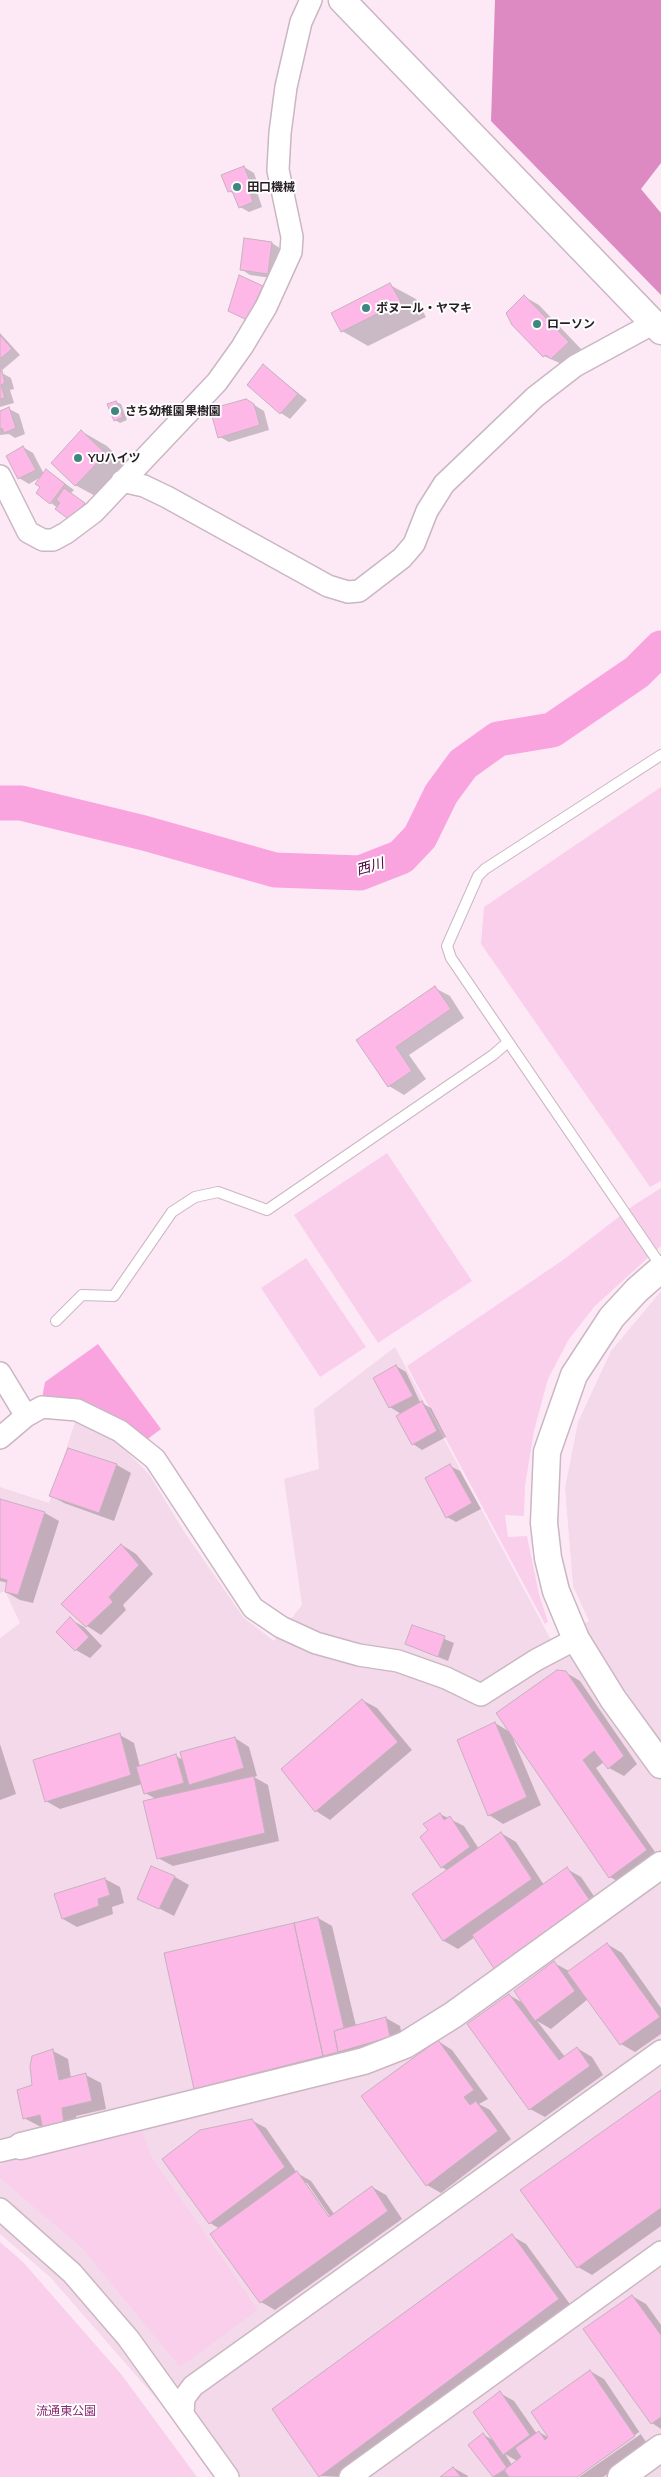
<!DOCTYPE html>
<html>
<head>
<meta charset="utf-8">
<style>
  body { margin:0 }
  canvas { display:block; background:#fde9f6 }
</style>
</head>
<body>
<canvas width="661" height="2477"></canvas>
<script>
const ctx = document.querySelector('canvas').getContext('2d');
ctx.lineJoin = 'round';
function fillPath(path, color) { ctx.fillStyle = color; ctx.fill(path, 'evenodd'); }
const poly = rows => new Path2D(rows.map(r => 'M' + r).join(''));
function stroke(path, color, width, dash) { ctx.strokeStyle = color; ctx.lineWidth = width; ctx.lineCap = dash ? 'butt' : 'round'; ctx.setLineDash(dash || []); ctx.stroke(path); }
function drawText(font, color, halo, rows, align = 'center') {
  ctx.font = font + ' Mulish,"Noto Sans JP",sans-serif'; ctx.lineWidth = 4; ctx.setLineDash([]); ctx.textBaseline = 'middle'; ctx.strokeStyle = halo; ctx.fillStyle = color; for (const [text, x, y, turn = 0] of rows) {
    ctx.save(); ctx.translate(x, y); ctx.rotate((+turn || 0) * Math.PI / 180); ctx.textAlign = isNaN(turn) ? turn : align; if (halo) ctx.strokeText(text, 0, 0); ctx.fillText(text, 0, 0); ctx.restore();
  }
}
const built = poly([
  [661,1291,661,2477,213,2477,161,2404,50,2277,0,2234,0,1638,20,1623,5,1591,0,1593,0,1487,49,1503,75,1422,111,1436,149,1474,185,1533,244,1618,274,1641,302,1605,284,1479,319,1469,314,1409,395,1347,551,1640,589,1621,573,1586,565,1488,578,1422,611,1351]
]);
const green = poly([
  [661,787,661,1181,650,1187,481,944,484,907],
  [387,1153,472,1281,378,1343,294,1215],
  [661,1188,661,1246,595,1306,569,1339,548,1379,534,1431,525,1486,524,1516,505,1515,508,1537,527,1536,539,1594,548,1622,545,1624,407,1366,563,1260,634,1205],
  [306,1258,366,1347,320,1377,261,1288],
  [142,2129,151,2156,258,2310,180,2367,82,2248,0,2178,0,2166,6,2161],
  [0,2242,23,2262,121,2374,197,2477,0,2477]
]);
const forest = poly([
  [495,0,661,0,661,163,641,189,661,213,661,295,491,121]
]);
const water = poly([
  [98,1344,161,1429,145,1441,42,1398,45,1382]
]);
const shadow = poly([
  [244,167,254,173,259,187,256,189,262,207,249,212,240,207,234,194,229,191],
  [272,243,281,249,278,279,250,275,241,269],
  [240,276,272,293,257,324,239,316],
  [390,285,416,299,426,317,368,346,342,331],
  [525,297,539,305,582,350,566,366,544,356],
  [0,333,20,355,0,372,11,378,14,389,10,390,14,403,0,407],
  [264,366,307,400,290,419,281,413,249,385],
  [246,400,264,411,269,430,229,442,220,437],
  [116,402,121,404,127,420,120,423,115,420],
  [9,409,19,414,25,434,15,438,9,434,0,435,0,412],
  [81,431,107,446,130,469,101,499,75,485],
  [23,447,33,453,44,474,55,476,74,490,71,493,94,510,82,526,51,503,42,487,41,477,29,484,19,478],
  [435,988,450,996,464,1018,409,1055,426,1079,404,1095,389,1086,358,1041],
  [396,1366,406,1372,420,1402,431,1408,446,1437,422,1450,413,1444,401,1414,390,1407],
  [69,1450,117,1465,131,1473,114,1521,64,1503,50,1495],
  [450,1466,460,1471,481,1509,456,1522,447,1517],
  [0,1500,45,1513,59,1521,33,1603,20,1600,6,1592,8,1583,0,1581],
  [122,1545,136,1554,153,1574,123,1605,126,1610,101,1635,87,1626,63,1604],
  [70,1619,84,1627,102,1646,90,1658,76,1650],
  [413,1626,454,1643,448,1661,406,1644],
  [565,1672,580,1681,637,1764,624,1776,609,1768,604,1762,596,1768,660,1859,624,1885,610,1877,512,1736,541,1805,503,1824,489,1815,495,1723,510,1732],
  [362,1700,377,1708,412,1750,330,1820,316,1811,283,1769],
  [120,1735,134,1743,140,1767,176,1756,183,1760,235,1738,249,1747,257,1776,254,1777,268,1785,279,1841,173,1866,158,1858,156,1799,145,1793,142,1784,60,1809,46,1801],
  [0,1744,16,1794,0,1800],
  [440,1814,464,1826,479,1849,501,1833,516,1842,544,1885,567,1869,581,1877,604,1911,475,1937,458,1949,444,1941,413,1894,448,1871,442,1867,421,1838,430,1830],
  [175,1877,189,1885,174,1916,139,1898],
  [105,1879,120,1887,124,1903,112,1907,113,1914,77,1927,63,1919],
  [318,1918,332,1926,356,2026,386,2018,400,2026,404,2045,209,2096,195,2088],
  [607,1944,622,1953,661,2008,661,2034,635,2052,621,2044,588,1999,551,2029,537,2021,565,2057,577,2048,592,2057,603,2075,545,2117,530,2109,509,1995,525,2004,554,1963,569,1971],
  [438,2041,452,2050,488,2099,479,2104,490,2110,511,2139,441,2193,427,2185],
  [53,2051,68,2059,71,2078,86,2075,101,2083,106,2109,76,2116,78,2132,39,2126,24,2118],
  [661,2091,661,2226,592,2275,578,2267],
  [251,2120,266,2128,297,2173,311,2181,334,2214,372,2187,386,2195,402,2219,275,2310,261,2302,220,2229,210,2223],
  [303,2183,307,2183,333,2221,331,2222],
  [512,2236,526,2244,572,2307,344,2477,320,2476],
  [632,2296,646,2304,661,2325,661,2429,652,2423],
  [590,2371,604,2379,648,2445,603,2477,579,2477,641,2434,639,2432,575,2477,493,2477,470,2446,484,2435,496,2442,500,2393,514,2401,537,2434,539,2432,551,2439],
  [505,2454,517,2461,512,2465],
  [454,2468,468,2476,468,2477,442,2477]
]);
const river = poly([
  [0,803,21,803,144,833,275,870,360,873,401,857,420,837,441,794,463,764,498,739,552,730,637,672,661,648]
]);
const building = poly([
  [244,166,250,181,247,183,253,202,239,208,232,191,228,192,221,175,244,166],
  [244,238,272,242,268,274,240,270,244,238],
  [239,275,263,286,247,320,228,311,239,275],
  [390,283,401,302,341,332,331,313,390,283],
  [524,295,569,342,551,359,546,355,543,357,512,325,506,313,524,295],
  [0,335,12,349,0,359,0,335],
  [263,364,298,394,280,414,247,385,263,364],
  [2,371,5,383,1,385,5,398,0,399,0,372,2,371],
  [246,399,254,404,260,425,218,438,210,409,246,399],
  [116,401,123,417,114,421,107,404,116,401],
  [9,407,16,428,4,433,2,428,0,429,0,411,9,407],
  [81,430,106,454,75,486,51,463,81,430],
  [23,446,36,470,18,479,6,456,23,446],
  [46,469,65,484,50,504,36,493,40,487,35,484,46,469],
  [64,488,85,503,71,521,55,509,60,503,56,500,64,488],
  [435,986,451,1009,396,1047,412,1071,388,1087,356,1040,435,986],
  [396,1365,413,1396,389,1408,373,1378,396,1365],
  [422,1401,437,1431,412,1445,396,1416,422,1401],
  [68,1448,117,1464,99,1513,49,1496,68,1448],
  [450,1464,472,1503,446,1518,425,1478,450,1464],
  [0,1499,45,1512,18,1595,5,1592,7,1580,0,1578,0,1499],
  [121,1544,139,1565,109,1597,113,1602,86,1627,61,1604,121,1544],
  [70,1617,89,1637,75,1651,56,1632,70,1617],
  [412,1625,445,1636,438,1657,405,1644,412,1625],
  [557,1670,566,1671,624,1756,608,1769,594,1751,583,1760,647,1850,609,1878,496,1713,557,1670],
  [362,1699,398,1742,315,1812,281,1769,362,1699],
  [495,1722,527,1797,488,1816,457,1740,495,1722],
  [120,1733,131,1775,45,1802,33,1760,120,1733],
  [235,1737,244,1768,189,1785,180,1752,235,1737],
  [176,1754,184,1783,144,1794,136,1767,176,1754],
  [254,1776,265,1833,157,1859,143,1801,254,1776],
  [440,1813,444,1820,450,1816,470,1847,441,1868,420,1837,428,1830,423,1824,440,1813],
  [501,1832,532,1879,443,1941,412,1894,501,1832],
  [151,1866,175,1876,159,1909,137,1899,151,1866],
  [567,1867,591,1902,495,1970,472,1935,567,1867],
  [105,1878,110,1895,98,1899,99,1906,62,1919,54,1894,105,1878],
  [318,1917,344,2028,334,2031,338,2052,323,2056,294,1923,318,1917],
  [294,1923,323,2056,194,2089,164,1953,294,1923],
  [607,1943,660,2017,620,2045,567,1972,607,1943],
  [554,1961,575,1991,535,2021,514,1991,554,1961],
  [509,1994,559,2060,577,2047,590,2066,529,2110,467,2024,509,1994],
  [386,2017,390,2037,338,2052,334,2031,386,2017],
  [438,2040,474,2090,464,2097,470,2105,476,2101,498,2131,426,2186,361,2096,438,2040],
  [53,2049,59,2080,86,2073,92,2101,62,2108,64,2125,43,2130,40,2115,23,2119,17,2090,32,2085,30,2066,32,2056,53,2049],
  [661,2090,661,2208,577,2268,520,2190,661,2090],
  [252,2119,285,2167,209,2224,162,2159,200,2130,252,2119],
  [297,2171,329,2217,372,2186,388,2211,260,2303,210,2234,297,2171],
  [512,2234,559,2299,319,2477,272,2409,512,2234],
  [632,2295,661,2335,661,2417,651,2424,583,2329,632,2295],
  [590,2370,635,2436,577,2477,509,2477,504,2470,521,2457,515,2448,539,2431,545,2440,548,2437,531,2412,590,2370],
  [500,2391,530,2435,503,2455,473,2412,500,2391],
  [483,2433,507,2468,493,2477,468,2445,483,2433],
  [453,2467,461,2477,440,2477,453,2467]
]);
const service = poly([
  [661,755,485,869,478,876,447,946,451,958,661,1266],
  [56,1321,82,1295,114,1296,172,1212,195,1197,218,1192,267,1210,493,1055,508,1042]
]);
const minor = poly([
  [0,476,28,532,43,540,53,540,66,533,94,512,217,382,242,347,266,307,291,252,292,237,278,170,280,133,286,87,301,22,311,0],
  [122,481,144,486,167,497,328,586,348,592,359,591,402,558,414,544,427,511,444,484,535,397,575,366,654,323],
  [0,1373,26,1416],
  [0,1438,26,1416,42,1407,77,1410,120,1431,155,1459,253,1608,281,1627,316,1643,359,1655,398,1661,446,1678,481,1695,536,1660,576,1639],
  [0,2151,21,2146],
  [0,2209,72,2273,128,2338,228,2477],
  [183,2413,184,2398,193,2386,661,2051],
  [350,2477,661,2252]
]);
const tertiary = poly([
  [342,0,661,331],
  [661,1269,637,1290,612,1317,574,1375,547,1452,544,1523,548,1558,556,1591,576,1639,613,1699,661,1765],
  [21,2146,364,2061,405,2045,453,2015,661,1865],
  [621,2477,661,2448]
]);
const markers = [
  [237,187,5,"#3e8681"],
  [366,308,5,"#3e8681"],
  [537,324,5,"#3e8681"],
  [115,411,5,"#3e8681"],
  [78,458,5,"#3e8681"]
];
const poiNames = [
  ["田口機械",247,187],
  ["ボヌール・ヤマキ",376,308],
  ["ローソン",547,324],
  ["さち幼稚園果樹園",125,411],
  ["YUハイツ",88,458]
];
const parkNames = [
  ["流通東公園",66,2411]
];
const waterNames = [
  ["西川",370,867,-16]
];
fillPath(built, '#f4d9ea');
fillPath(green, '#facfeb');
fillPath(forest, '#dd8ac3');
fillPath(water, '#faa4df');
fillPath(shadow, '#0003');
stroke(river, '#faa4df', 35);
fillPath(building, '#feb8e7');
stroke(building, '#c5b2be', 1);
stroke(service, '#cab7c3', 12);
stroke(minor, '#cab7c3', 24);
stroke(tertiary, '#cab7c3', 29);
stroke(service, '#fff', 10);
stroke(minor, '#fff', 21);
stroke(tertiary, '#fff', 26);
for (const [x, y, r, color] of markers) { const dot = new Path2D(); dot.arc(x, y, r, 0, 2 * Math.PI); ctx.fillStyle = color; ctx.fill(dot); stroke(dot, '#fdfdfd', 2); }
drawText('bold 12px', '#251e23', '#fdfdfd', poiNames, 'left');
drawText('12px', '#8b2a73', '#fdfdfd', parkNames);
drawText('italic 14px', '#520541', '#fdfdfd', waterNames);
</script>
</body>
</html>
